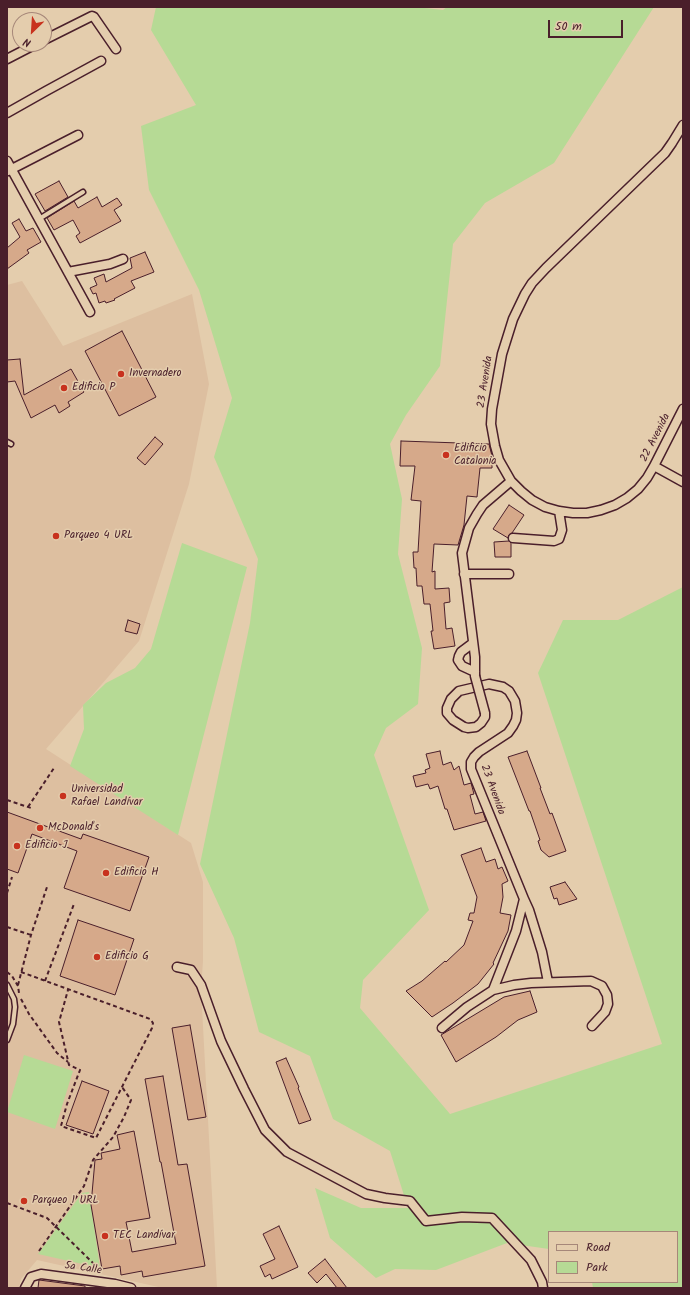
<!DOCTYPE html>
<html>
<head>
<meta charset="utf-8">
<style>
  body { margin:0 }
  #map { position:relative; width:690px; height:1295px; overflow:hidden; background:#e4cdad; font-family:Kalam,sans-serif }
  canvas { display:block }
  .frame { position:absolute; inset:0; border:8px solid #4a1f2b; pointer-events:none }
  .legend { position:absolute; left:548px; top:1231px; width:130px; height:52px; box-sizing:border-box; background:#e4cdad; border:1px solid #a68779; margin:0; padding:5px 7px; list-style:none; font-size:12px; color:#4a1f2b }
  .legend li { display:flex; align-items:center; gap:8px; height:20px }
  .legend b { width:20px; border:1px solid #a68779 }
  .north { position:absolute; left:12px; top:12px; width:40px; height:40px; box-sizing:border-box; background:#e4cdad; border:1px solid #a68779; border-radius:50%; rotate:205deg; font-size:11px; font-weight:700; line-height:16px; text-align:center; color:#4a1f2b }
  .north::after { content:''; display:block; margin:auto; width:14px; height:18px; background:#c8321e; clip-path:polygon(50% 0,100% 100%,50% 72%,0 100%) }
  .scale { position:absolute; left:548px; top:20px; width:75px; height:18px; box-sizing:border-box; border:2px solid #4a1f2b; border-top:0; padding-left:5px; font-size:12px; line-height:14px; white-space:nowrap; color:#4a1f2b; -webkit-text-stroke:3px #e4cdad; paint-order:stroke }
</style>
</head>
<body>
<div id="map">
<canvas width="690" height="1295"></canvas>
<div class="frame"></div>
<ul class="legend">
<li><b style="height:5px;background:#e4cdad"></b>Road</li>
<li><b style="height:11px;background:#b6da95"></b>Park</li>
</ul>
<div class="north">N</div>
<div class="scale">50 m</div>
</div>
<script>
const ctx = document.querySelector('canvas').getContext('2d');
ctx.lineJoin = 'round';
function fillPath(path, color) { ctx.fillStyle = color; ctx.fill(path, 'evenodd'); }
const poly = rows => new Path2D(rows.map(r => 'M' + r).join(''));
function stroke(path, color, width, dash) { ctx.strokeStyle = color; ctx.lineWidth = width; ctx.lineCap = dash ? 'butt' : 'round'; ctx.setLineDash(dash || []); ctx.stroke(path); }
function drawText(font, color, halo, rows, align = 'center') {
  ctx.font = font + ' Kalam,sans-serif'; ctx.lineWidth = 3; ctx.setLineDash([]); ctx.textBaseline = 'middle'; ctx.strokeStyle = halo; ctx.fillStyle = color; for (const [text, x, y, turn = 0] of rows) {
    ctx.save(); ctx.translate(x, y); ctx.rotate((+turn || 0) * Math.PI / 180); ctx.textAlign = isNaN(turn) ? turn : align; if (halo) ctx.strokeText(text, 0, 0); ctx.fillText(text, 0, 0); ctx.restore();
  }
}
const built = poly([
  [22,281,63,346,192,294,209,384,189,484,139,641,46,749,191,843,203,882,203,961,201,989,217,1288,163,1288,37,1260,21,1279,19,1288,7,1288,7,285]
]);
const green = poly([
  [156,7,416,7,443,10,447,7,654,7,554,163,485,203,453,244,440,366,406,415,390,444,402,499,398,554,422,648,418,704,386,728,374,755,429,910,363,980,360,1008,450,1114,662,1044,538,673,563,620,618,620,683,587,683,1288,593,1288,592,1282,677,1282,677,1232,549,1232,549,1249,507,1243,436,1270,395,1269,376,1278,330,1238,315,1188,361,1208,408,1208,390,1151,333,1119,310,1056,259,1032,234,938,200,864,250,623,258,559,214,457,232,398,199,290,149,190,141,126,196,105,151,30],
  [182,543,247,567,178,835,70,766,84,729,83,705,106,683,135,668,151,649],
  [24,1055,73,1071,55,1129,7,1112],
  [89,1192,100,1268,38,1254,82,1193]
]);
const building = poly([
  [59,181,68,197,45,211,35,194,59,181],
  [97,197,102,207,117,198,122,205,114,210,121,221,80,243,76,236,80,233,73,220,54,230,47,218,74,201,78,208,97,197],
  [19,219,26,231,33,228,41,242,27,250,29,253,7,269,7,248,20,237,12,223,19,219],
  [145,252,154,272,131,281,135,288,114,299,115,300,106,303,105,301,99,303,96,293,93,294,90,288,97,285,94,278,104,274,106,282,132,268,130,258,145,252],
  [122,331,156,397,119,416,85,351,122,331],
  [20,359,24,395,71,369,84,392,68,402,70,406,59,413,55,405,31,418,15,381,7,382,7,360,20,359],
  [155,437,163,444,145,465,137,458,155,437],
  [401,441,489,444,492,456,492,468,480,468,477,497,467,496,464,525,458,545,434,544,432,572,435,571,435,589,449,588,450,602,444,603,446,629,452,628,455,646,434,649,431,631,433,631,430,604,424,604,422,586,417,586,416,568,414,568,413,552,418,552,421,501,411,500,415,466,400,466,401,441],
  [509,505,524,515,512,533,509,535,508,538,493,529,509,505],
  [509,541,511,543,511,557,495,557,494,542,509,541],
  [128,620,140,624,137,634,125,631,128,620],
  [440,751,443,765,451,762,454,770,459,766,464,785,471,783,474,794,470,795,475,814,483,812,486,821,454,830,447,809,445,809,438,786,430,789,428,784,416,787,413,776,426,773,425,770,430,768,426,754,440,751],
  [527,751,541,788,540,788,550,814,552,813,566,851,549,857,541,850,538,841,540,840,530,811,529,811,508,757,527,751],
  [7,812,81,839,83,834,149,857,130,911,64,888,77,851,32,834,18,873,7,869,7,812],
  [481,848,486,862,495,859,498,869,502,867,508,881,502,884,503,897,500,913,511,915,508,931,493,963,494,964,478,984,453,1003,432,1017,406,991,422,981,445,961,446,962,464,945,473,921,468,920,470,913,474,913,477,897,461,855,481,848],
  [565,882,577,899,559,905,557,898,554,899,550,887,565,882],
  [78,920,134,939,115,995,60,976,78,920],
  [530,991,537,1012,518,1020,496,1037,456,1062,441,1035,504,997,530,991],
  [190,1025,206,1117,188,1120,172,1028,190,1025],
  [286,1058,299,1087,298,1088,311,1120,299,1124,276,1062,286,1058],
  [163,1076,178,1165,187,1164,205,1266,143,1277,142,1271,121,1275,120,1266,102,1269,91,1205,95,1160,102,1159,101,1153,120,1149,117,1135,134,1131,150,1218,126,1222,132,1252,176,1244,161,1162,160,1162,145,1079,163,1076],
  [82,1081,109,1091,93,1134,66,1125,82,1081],
  [279,1226,298,1267,272,1279,270,1274,265,1277,260,1266,275,1259,263,1234,279,1226],
  [325,1259,347,1288,337,1288,326,1274,317,1283,308,1273,325,1259],
  [39,1280,85,1286,85,1288,38,1288,39,1280]
]);
const path = poly([
  [7,800,31,808],
  [28,807,54,768],
  [7,893,12,877],
  [7,927,31,935],
  [7,972,12,976,18,986,19,993],
  [21,972,150,1019,153,1023,152,1028,96,1138,61,1126,67,1104,80,1070,69,1065,59,1022,68,990],
  [45,981,74,904],
  [18,985,31,935,47,887],
  [21,999,29,1014,57,1053,68,1062],
  [7,1203,47,1218,95,1265],
  [39,1251,84,1186,93,1160,113,1137,124,1117,131,1100,122,1087]
]);
const lane = poly([
  [39,219,83,192],
  [7,442,11,444],
  [7,985,14,999,15,1007,13,1024,7,1040]
]);
const street = poly([
  [44,40,92,16,94,17,116,49],
  [7,59,36,44],
  [7,113,46,91,101,61],
  [683,125,672,143,665,153,546,268,532,283,525,294,513,319,502,354,492,409,491,424,495,446,499,460,511,481,521,491,532,500,545,507,559,511,573,513,587,513,601,510,615,505,627,498,638,489,647,478,654,466,683,409],
  [7,161,90,312],
  [8,171,78,135],
  [68,272,110,264,123,259],
  [654,466,683,482],
  [513,538,554,541,559,539,562,530,559,511],
  [464,574,509,574],
  [473,643,461,652,459,656,458,660,462,666,475,672],
  [475,676,475,657,462,553,469,528,477,514,483,505,511,481],
  [524,899,529,910,542,952,548,982],
  [177,967,191,970,201,985,221,1041,244,1089,265,1130,287,1152,366,1194,385,1198,410,1201,426,1221,462,1217,492,1218,531,1260,542,1282,543,1288],
  [493,990,514,985,531,983,591,981,602,986,607,995,608,1004,605,1012,592,1026],
  [442,1028,467,1007,493,990,516,931,524,899,471,769,471,762,474,757,479,752,508,733,513,726,516,720,517,713,515,701,509,691,503,687,489,684,459,691,451,699,447,708,447,713,453,720,464,727,468,728,476,727,481,723,485,717,485,713],
  [25,1288,31,1277,41,1274,115,1284,131,1288]
]);
const streetBridge = poly([
  [475,676,485,713]
]);
const markers = [
  [121,374,4,"#c8321e"],
  [64,388,4,"#c8321e"],
  [446,455,4,"#c8321e"],
  [56,536,4,"#c8321e"],
  [63,796,4,"#c8321e"],
  [40,828,4,"#c8321e"],
  [17,846,4,"#c8321e"],
  [106,873,4,"#c8321e"],
  [97,957,4,"#c8321e"],
  [24,1201,4,"#c8321e"],
  [105,1236,4,"#c8321e"]
];
const poiNames = [
  ["Invernadero",129,374],
  ["Edificio P",72,388],
  ["Edificio",454,449],
  ["Catalonia",454,462],
  ["Parqueo 4 URL",64,536],
  ["Universidad",71,790],
  ["Rafael Landívar",71,803],
  ["McDonald's",48,828],
  ["Edificio J",25,846],
  ["Edificio H",114,873],
  ["Edificio G",105,957],
  ["Parqueo 1 URL",32,1201],
  ["TEC Landívar",113,1236]
];
const streetNames = [
  ["23 Avenida",486,382,-81],
  ["22 Avenida",656,438,-63],
  ["23 Avenida",492,790,70],
  ["5a Calle",83,1269,8]
];
fillPath(built, '#ddbfa0');
fillPath(green, '#b6da95');
fillPath(building, '#d6a98a');
stroke(building, '#4a1f2b', 1);
stroke(lane, '#4a1f2b', 7);
stroke(street, '#4a1f2b', 11);
stroke(path, '#4a1f2b', 2, [4, 3]);
stroke(lane, '#e4cdad', 4);
stroke(street, '#e4cdad', 8);
stroke(streetBridge, '#4a1f2b', 11, []);
stroke(streetBridge, '#e4cdad', 8);
for (const [x, y, r, color] of markers) { const dot = new Path2D(); dot.arc(x, y, r, 0, 2 * Math.PI); ctx.fillStyle = color; ctx.fill(dot); stroke(dot, '#e4cdad', 1.5); }
drawText('11px', '#4a1f2b', '#e4cdad', poiNames, 'left');
drawText('11px', '#4a1f2b', '#e4cdad', streetNames);
</script>
</body>
</html>
